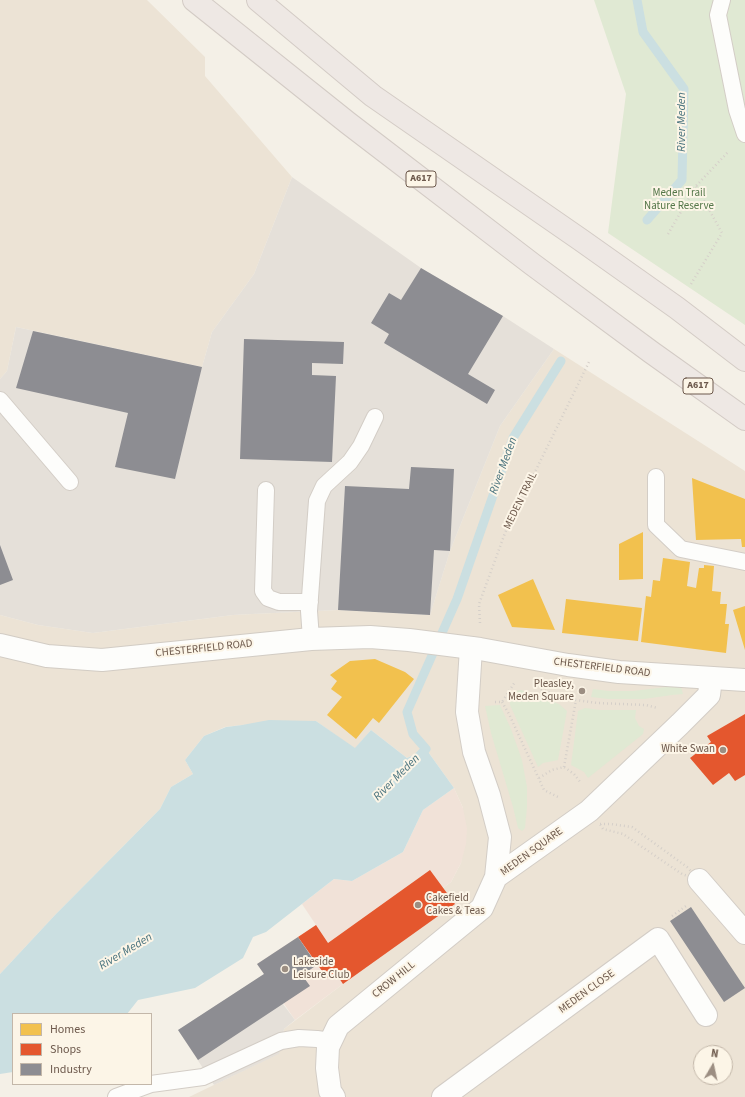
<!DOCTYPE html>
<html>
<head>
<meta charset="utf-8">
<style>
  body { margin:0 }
  #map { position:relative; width:745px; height:1097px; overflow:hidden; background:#f4f0e7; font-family:"Source Sans 3",sans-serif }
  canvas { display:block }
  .legend { position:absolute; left:12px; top:1013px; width:140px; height:72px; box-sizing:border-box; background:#fcf5e7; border:1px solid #c3b7a9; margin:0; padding:5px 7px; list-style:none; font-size:12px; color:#6d594c }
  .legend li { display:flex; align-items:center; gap:8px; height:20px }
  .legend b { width:20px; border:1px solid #c3b7a9 }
  .north { position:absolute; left:693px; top:1045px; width:40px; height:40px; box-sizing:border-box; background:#fcf5e7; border:1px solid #c3b7a9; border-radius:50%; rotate:9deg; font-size:11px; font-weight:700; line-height:16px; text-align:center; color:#6d594c }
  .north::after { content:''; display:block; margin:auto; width:14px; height:18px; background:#9c8e82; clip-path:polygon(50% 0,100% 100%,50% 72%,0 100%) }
</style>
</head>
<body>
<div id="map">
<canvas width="745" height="1097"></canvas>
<ul class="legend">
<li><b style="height:11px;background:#f2c14e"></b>Homes</li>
<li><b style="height:11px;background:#e4572e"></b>Shops</li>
<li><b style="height:11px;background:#8d8d92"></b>Industry</li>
</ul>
<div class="north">N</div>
</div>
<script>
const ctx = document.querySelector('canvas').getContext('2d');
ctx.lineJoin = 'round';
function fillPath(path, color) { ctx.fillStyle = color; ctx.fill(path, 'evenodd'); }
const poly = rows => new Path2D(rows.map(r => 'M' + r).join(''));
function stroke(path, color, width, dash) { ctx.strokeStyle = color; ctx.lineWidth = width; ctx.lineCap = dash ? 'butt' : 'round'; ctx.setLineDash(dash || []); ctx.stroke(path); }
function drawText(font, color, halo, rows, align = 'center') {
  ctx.font = font + ' "Source Sans 3",sans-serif'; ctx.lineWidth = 4; ctx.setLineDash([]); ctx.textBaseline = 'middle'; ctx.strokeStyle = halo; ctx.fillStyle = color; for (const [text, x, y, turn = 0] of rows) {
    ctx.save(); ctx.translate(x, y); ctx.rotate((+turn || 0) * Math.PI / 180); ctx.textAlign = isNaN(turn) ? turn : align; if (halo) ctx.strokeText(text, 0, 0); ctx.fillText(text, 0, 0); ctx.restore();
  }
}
const residential = poly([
  [0,0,147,0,205,57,205,76,292,177,254,274,212,332,202,367,16,327,7,371,0,379],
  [554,349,745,471,745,1097,189,1097,278,1054,284,1029,343,984,454,904,443,888,451,882,461,863,463,808,454,788,426,749,407,758,371,730,355,749,316,721,242,725,225,727,204,736,185,760,193,774,171,787,160,809,55,915,0,974,0,615,38,625,93,633,233,615,252,614,338,610,430,615,450,551,500,426],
  [701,1053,725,1053,725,1077,701,1077]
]);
const commercial = poly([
  [454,788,463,808,467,828,466,844,461,863,451,882,443,888,455,904,343,984,295,1020,257,964,316,925,302,904,334,879,352,881,403,852,423,810]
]);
const industrial = poly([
  [292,177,421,268,503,316,554,349,500,426,450,551,430,615,338,610,252,614,233,615,93,633,38,625,0,615,0,379,7,371,16,327,202,367,212,332,254,274],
  [264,974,283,1004,295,1020,284,1029,279,1054,214,1085,178,1030]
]);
const green = poly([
  [594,0,745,0,745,325,608,233,626,94],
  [675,686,681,687,683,694,672,695,644,699,608,699,591,697,593,689,609,691,633,691],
  [521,690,559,704,567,711,558,760,543,763,538,767,510,705,510,698,514,692],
  [500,705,511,729,522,760,527,787,527,807,525,828,522,831,518,828,513,807,491,733,485,706],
  [585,708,600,710,636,710,635,718,639,726,644,729,643,734,588,778,584,772,571,765,578,711]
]);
const water = poly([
  [269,720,316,721,355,748,371,730,407,758,426,749,454,788,423,810,403,852,352,881,334,879,266,932,253,937,243,958,195,988,138,1000,127,1014,13,1014,13,1072,0,1074,0,974,55,915,160,809,171,787,193,774,185,760,204,736,226,727,242,725]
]);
const homes = poly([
  [692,478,745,499,745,547,742,547,741,539,696,540],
  [643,532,643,579,619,580,619,544],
  [663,558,690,562,687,586,696,588,699,568,704,568,704,565,714,566,712,591,721,592,720,604,727,604,725,624,729,624,726,653,641,642,646,596,651,597,653,580,660,581],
  [533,579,555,630,512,627,498,595],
  [566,599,642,608,638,641,562,633],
  [745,606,745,650,733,610],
  [375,659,405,672,414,679,379,723,373,718,356,739,327,715,342,697,331,689,337,681,330,675,350,661]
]);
const shops = poly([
  [745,714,745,775,735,781,729,773,713,785,690,758,711,742,707,736],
  [430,870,455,904,343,984,335,972,327,978,298,937,316,925,328,943]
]);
const industry = poly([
  [421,268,503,316,468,374,495,390,487,404,384,343,389,334,371,323,389,293,401,300],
  [33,331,202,367,175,479,115,467,128,413,16,388],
  [244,339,344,342,343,364,312,363,312,375,336,376,332,462,240,459],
  [411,467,454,469,450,551,434,550,430,615,338,610,345,486,409,489],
  [0,545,13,580,0,585],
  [691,907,745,988,724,1002,670,921],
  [298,937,317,965,302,975,310,986,198,1060,178,1030,264,974,257,964]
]);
const stream = poly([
  [637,0,643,32,684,89,682,180,647,220],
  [417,758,426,749,413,734,407,712,457,599,513,438,561,361]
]);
const path = poly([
  [668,234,696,186,729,151],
  [691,284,722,233,696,186],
  [480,623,479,604,505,533,590,360],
  [541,689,553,694,576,700,597,703,646,705,658,708],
  [495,702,502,702,515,682],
  [502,702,509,714,544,790,560,798],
  [564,767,576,700],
  [539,778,552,770,564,767,574,774,581,783],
  [600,824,611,824,632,827,687,867,699,880,682,874,623,834,603,829,600,824],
  [672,916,686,906]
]);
const lane = poly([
  [722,0,718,15,737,110,745,134],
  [0,400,70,482],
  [656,477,656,525,681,549,745,562],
  [266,490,263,591,268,598,279,602,310,602],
  [311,639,309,611,317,501,324,486,350,462,361,446,375,417],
  [151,1084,203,1077,281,1041,299,1038,317,1039,331,1041],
  [116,1097,151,1084]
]);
const street = poly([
  [496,877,589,811,680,724,709,695,711,678],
  [699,880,745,933],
  [334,1097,330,1091,327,1068,328,1047,338,1026,482,908,496,877,500,837,489,795,474,752,467,712,471,648],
  [443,1097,658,939,706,1015]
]);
const secondary = poly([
  [0,645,47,656,102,660,311,639,370,637,409,640,480,649,568,665,619,672,745,680]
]);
const highway = poly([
  [194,0,348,123,532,264,651,352,745,419],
  [258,0,373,96,581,240,677,308,745,360]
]);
const markers = [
  [582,691,4,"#9c8e82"],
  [723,750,4,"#9c8e82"],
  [418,905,4,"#9c8e82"],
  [285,969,4,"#9c8e82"]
];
const shields = [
  [421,179,30],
  [698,386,30]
];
const shieldNames = [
  ["A617",421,179],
  ["A617",698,386]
];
const parkNames = [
  ["Meden Trail",679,194],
  ["Nature Reserve",679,207]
];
const streetNames = [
  ["MEDEN TRAIL",521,501,-64],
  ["CHESTERFIELD ROAD",204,649,-6],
  ["CHESTERFIELD ROAD",602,668,7],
  ["MEDEN SQUARE",532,852,-36],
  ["CROW HILL",394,980,-39],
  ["MEDEN CLOSE",587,992,-36]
];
const poiNames = [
  ["Pleasley,",574,685],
  ["Meden Square",574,698],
  ["White Swan",715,750],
  ["Cakefield",426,899,"left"],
  ["Cakes & Teas",426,912,"left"],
  ["Lakeside",293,963,"left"],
  ["Leisure Club",293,976,"left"]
];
const waterNames = [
  ["River Meden",682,122,-90],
  ["River Meden",504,466,-70],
  ["River Meden",397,778,-45],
  ["River Meden",126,952,-31]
];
fillPath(residential, '#ece3d5');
fillPath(commercial, '#f1e2d8');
fillPath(industrial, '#e5e0d9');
fillPath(green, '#e0e9d3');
fillPath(water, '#cbdfe1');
fillPath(homes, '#f2c14e');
fillPath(shops, '#e4572e');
fillPath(industry, '#8d8d92');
stroke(stream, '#cbdfe1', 9);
stroke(lane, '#d3cdc6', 18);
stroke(street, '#d3cdc6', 24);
stroke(secondary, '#d2ccc4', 24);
stroke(highway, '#d3cbc5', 24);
stroke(path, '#d5cfc9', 2.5, [1, 3]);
stroke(lane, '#fdfdfb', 16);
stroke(street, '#fdfdfb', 22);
stroke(secondary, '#fdfdfb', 22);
stroke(highway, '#eee8e4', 22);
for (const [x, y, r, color] of markers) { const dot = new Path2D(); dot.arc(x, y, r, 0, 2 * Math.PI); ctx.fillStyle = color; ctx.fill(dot); stroke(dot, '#fcf5e7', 1.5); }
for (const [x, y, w] of shields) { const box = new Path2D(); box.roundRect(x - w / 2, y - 8, w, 16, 3); ctx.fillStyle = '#fcf5e7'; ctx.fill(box); stroke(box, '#6d594c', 1); }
drawText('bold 10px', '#6d594c', null, shieldNames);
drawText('11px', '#547749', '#fcf5e7', parkNames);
drawText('11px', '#6d594c', '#fcf5e7', streetNames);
drawText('11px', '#6d594c', '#fcf5e7', poiNames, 'right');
drawText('italic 12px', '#49737e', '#fcf5e7', waterNames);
</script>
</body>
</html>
